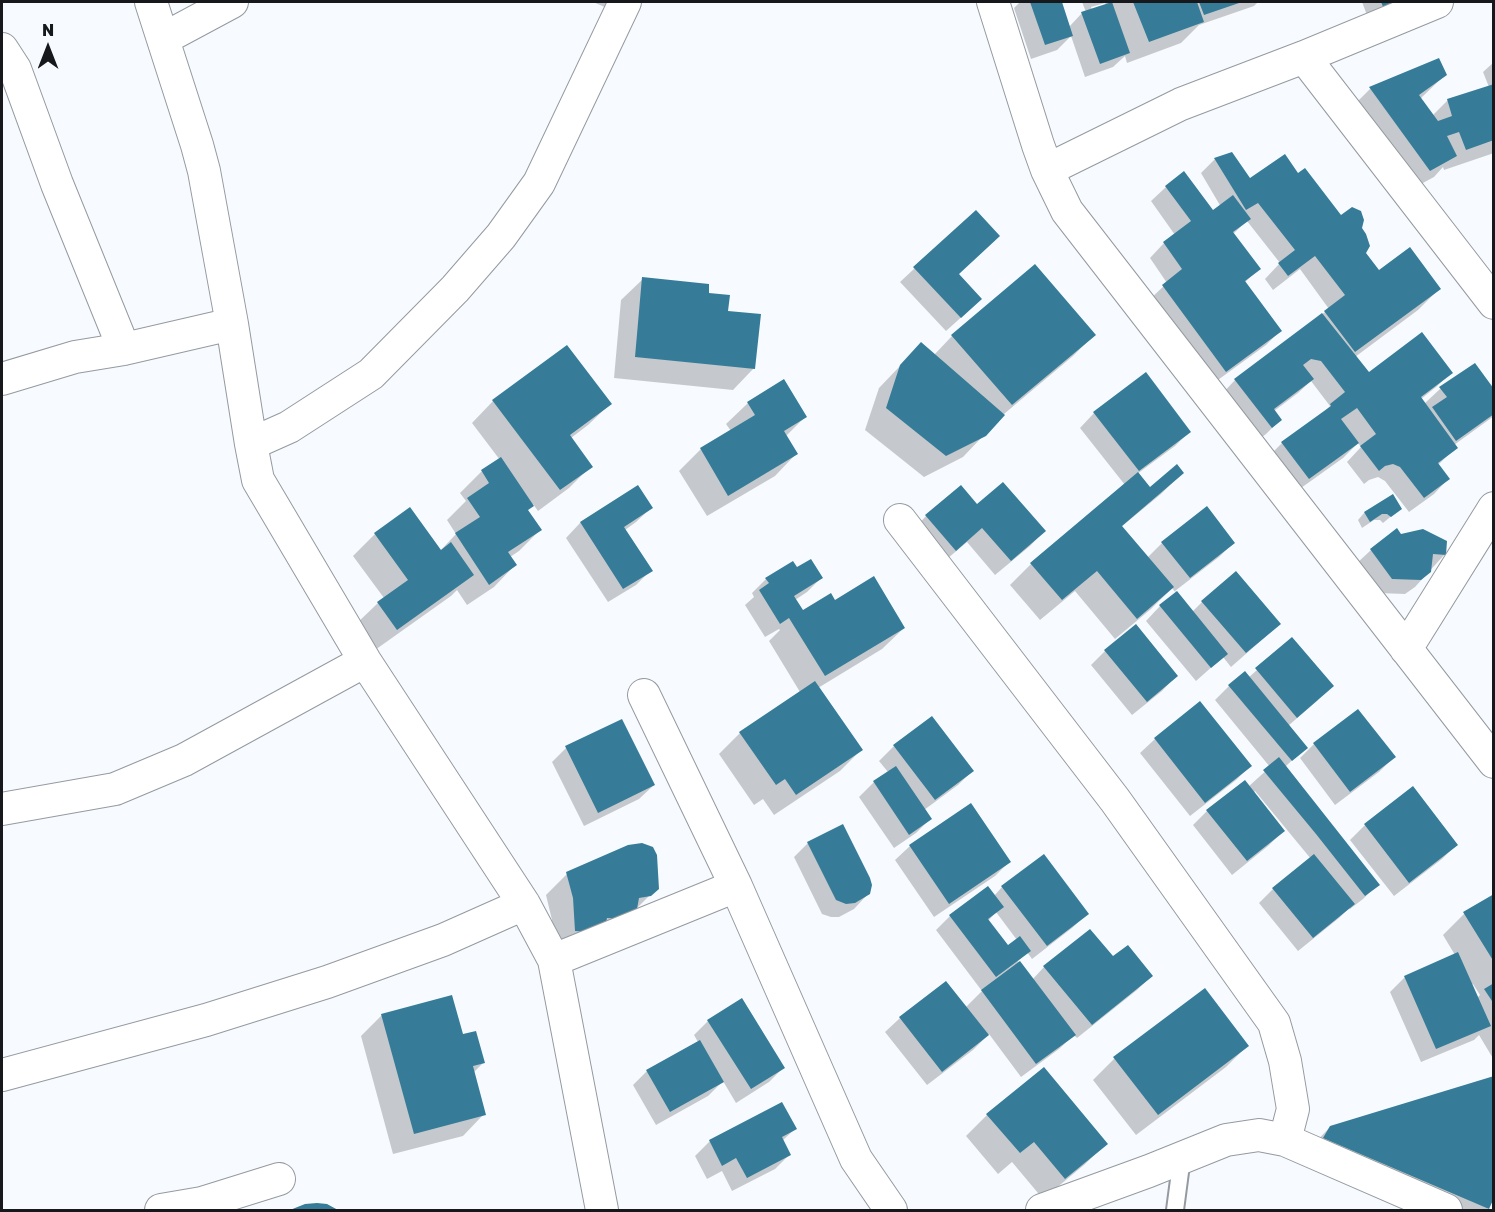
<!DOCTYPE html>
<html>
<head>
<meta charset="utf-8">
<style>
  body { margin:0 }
  #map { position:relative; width:1495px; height:1212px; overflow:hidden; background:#f7fbff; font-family:"Golos Text",sans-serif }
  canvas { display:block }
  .frame { position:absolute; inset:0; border:3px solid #16181b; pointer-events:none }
  .north { position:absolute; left:18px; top:18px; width:60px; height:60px; -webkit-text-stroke:4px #f7fbff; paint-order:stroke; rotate:0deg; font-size:16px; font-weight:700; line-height:24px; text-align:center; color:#16181b }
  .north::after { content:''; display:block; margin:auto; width:21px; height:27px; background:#16181b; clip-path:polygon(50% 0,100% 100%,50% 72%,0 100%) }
</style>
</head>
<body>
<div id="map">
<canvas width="1495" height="1212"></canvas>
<div class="frame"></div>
<div class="north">N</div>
</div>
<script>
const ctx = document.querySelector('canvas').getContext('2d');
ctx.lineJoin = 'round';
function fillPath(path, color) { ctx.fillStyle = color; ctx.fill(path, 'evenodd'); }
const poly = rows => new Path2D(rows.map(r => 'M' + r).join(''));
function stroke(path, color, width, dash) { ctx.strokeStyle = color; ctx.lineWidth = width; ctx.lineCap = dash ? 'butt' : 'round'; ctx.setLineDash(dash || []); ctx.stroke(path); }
const shadow = poly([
  [593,2,613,2,607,8],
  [1020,2,1060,2,1069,27,1082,13,1086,12,1082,2,1258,2,1254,6,1199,25,1181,43,1127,63,1125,56,1113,67,1085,77,1071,36,1057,50,1031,59,1014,8],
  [1105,3,1106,5,1092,10,1091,7],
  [1362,2,1408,2,1370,23],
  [1439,60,1446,74,1420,99,1432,116,1448,100,1489,87,1483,72,1494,62,1494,153,1444,170,1443,167,1434,177,1408,191,1349,110,1370,89],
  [1215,159,1249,180,1298,175,1341,217,1361,229,1364,253,1377,270,1439,289,1418,310,1355,357,1368,374,1451,373,1436,387,1421,399,1424,404,1440,389,1494,391,1494,416,1454,445,1456,447,1438,465,1448,479,1434,494,1409,512,1385,481,1378,477,1369,480,1364,484,1347,462,1361,447,1358,443,1343,458,1294,493,1268,457,1282,443,1324,412,1330,406,1311,381,1298,393,1274,411,1280,420,1266,434,1257,441,1221,395,1235,380,1329,309,1300,269,1273,290,1265,279,1280,263,1247,221,1233,234,1259,269,1244,283,1280,331,1266,345,1211,385,1148,301,1167,283,1150,258,1164,243,1175,235,1151,201,1166,187,1213,213,1221,207,1201,173],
  [1035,266,1094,335,1073,356,1004,414,963,457,924,477,865,430,879,388,921,344,934,355,952,336],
  [915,268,966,313,946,331,900,282],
  [643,279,707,294,726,312,754,368,733,390,614,378,621,300],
  [493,401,610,404,588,425,571,438,591,466,569,488,538,511,533,504,527,511,540,530,519,551,510,557,515,565,494,587,467,605,457,590,451,596,375,650,356,624,378,603,384,598,353,556,375,534,410,509,440,551,456,534,447,520,466,501,460,493,482,471,500,460,472,423],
  [748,403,805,417,785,437,796,454,775,476,707,516,679,471,701,449,731,431,726,424],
  [1094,413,1189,432,1175,446,1137,474,1150,489,1182,473,1161,494,1121,527,1147,558,1162,543,1233,543,1219,557,1175,591,1192,612,1202,602,1279,624,1264,638,1231,667,1223,657,1196,681,1146,621,1160,606,1176,593,1172,588,1151,609,1115,639,1075,591,1040,620,1010,585,1031,564,1125,485,1080,428],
  [637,487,651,508,636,522,625,530,651,570,636,585,608,602,566,538,580,523],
  [960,487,977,506,1044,531,1030,546,995,575,967,542,941,564,912,531,926,516],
  [1392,496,1400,509,1383,523,1380,520,1374,520,1362,528,1358,520,1364,513],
  [1401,536,1445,554,1415,587,1405,594,1378,593,1356,564,1371,550],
  [796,569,821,578,807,592,795,600,802,612,834,602,904,628,882,649,818,688,861,750,840,771,774,815,763,799,754,805,719,754,740,733,800,692,769,641,780,630,779,629,765,637,745,605,754,597,752,593,766,579],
  [1292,639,1318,700,1288,726,1306,747,1285,767,1378,884,1363,899,1350,909,1349,908,1339,918,1298,951,1259,903,1273,889,1311,859,1255,791,1253,793,1283,831,1268,846,1232,875,1193,825,1207,811,1248,787,1270,767,1215,700,1229,686,1248,678],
  [1105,651,1176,676,1162,691,1132,715,1091,665],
  [932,718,972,771,958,785,924,810,930,819,916,833,894,848,859,797,874,782,888,772,879,761,894,746],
  [1155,739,1250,766,1236,780,1190,816,1140,753],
  [1314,744,1394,757,1379,772,1335,805,1300,758],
  [566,748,654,785,639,799,584,826,552,762],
  [1413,788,1456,845,1442,859,1394,896,1350,840,1364,826],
  [808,843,868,894,854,909,839,917,831,917,822,914,794,857],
  [910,846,1009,862,995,876,934,917,895,860],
  [567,874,657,888,635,910,554,952,552,920,546,895],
  [1002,887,1087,914,1072,928,1032,959,1027,952,1018,961,1032,980,1044,967,1113,958,1151,976,1137,990,1077,1038,1074,1035,1059,1049,1021,1077,989,1034,973,1050,927,1085,885,1032,900,1018,945,983,965,1008,982,991,936,930,950,916,994,896],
  [996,912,1017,940,1007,947,988,921],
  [1494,896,1494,1060,1479,1035,1474,1040,1421,1062,1390,992,1405,977,1455,955,1443,935,1464,914],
  [1473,984,1480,995,1477,998,1471,985],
  [382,1015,462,1036,483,1063,473,1073,484,1114,463,1136,393,1154,361,1036],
  [708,1021,783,1068,769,1082,736,1103,723,1081,708,1096,656,1125,633,1085,647,1071,698,1042,694,1035],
  [1247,1046,1226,1067,1136,1135,1093,1080,1114,1059],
  [987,1115,1106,1144,1084,1165,1043,1199,1012,1162,998,1174,966,1136],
  [1330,1127,1488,1208,1486,1210,1422,1210,1309,1149],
  [795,1129,782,1141,789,1155,775,1169,732,1191,722,1171,707,1179,695,1156,710,1141],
  [305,1206,326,1206,334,1210,294,1210]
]);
const building = poly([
  [1030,2,1062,2,1073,36,1045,45],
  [1112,2,1130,53,1100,64,1081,12],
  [1133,2,1197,2,1204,22,1149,42],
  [1199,2,1242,2,1204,15],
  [1381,2,1405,2,1384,9],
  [1439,58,1447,75,1419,95,1438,121,1452,116,1447,99,1494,84,1494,140,1466,150,1459,132,1447,136,1457,156,1430,171,1369,87],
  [1232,152,1250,178,1285,154,1298,173,1305,168,1341,215,1352,207,1361,211,1364,220,1362,228,1366,234,1370,246,1366,253,1379,270,1410,247,1441,289,1355,352,1324,311,1345,295,1315,256,1288,276,1278,263,1295,250,1258,203,1246,210,1214,158],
  [1184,171,1213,210,1233,195,1251,219,1233,232,1261,269,1245,281,1282,331,1226,372,1162,285,1182,269,1163,242,1191,221,1165,186],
  [976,210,1000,236,959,274,982,299,961,318,913,267],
  [1035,264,1096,335,1012,405,951,335],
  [642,277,709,284,709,293,730,295,728,311,761,314,755,369,635,357],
  [1322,313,1369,372,1422,332,1453,373,1421,397,1458,448,1438,463,1450,479,1424,498,1400,467,1393,464,1385,466,1379,471,1360,446,1376,434,1357,408,1341,419,1359,443,1309,479,1281,442,1331,406,1330,404,1345,392,1321,361,1311,359,1303,365,1314,379,1274,409,1282,420,1272,428,1234,379],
  [921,342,1005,415,986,436,946,456,886,408,900,365],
  [567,345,612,404,570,435,593,467,560,490,492,400],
  [1475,363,1494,389,1494,414,1456,441,1432,407,1447,397,1439,387],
  [1146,372,1191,432,1139,471,1093,412],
  [784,379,807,417,784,431,798,454,728,496,700,448,755,415,747,402],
  [501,457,534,506,528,510,542,530,508,552,517,565,489,585,455,533,480,517,467,498,489,483,481,470],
  [1177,464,1184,473,1122,526,1174,587,1137,619,1097,571,1062,600,1030,563,1138,472,1150,487],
  [1003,482,1046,531,1011,561,982,528,956,551,925,515,961,485,977,504],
  [638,485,653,508,624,527,653,571,623,589,580,522],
  [1393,494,1402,509,1391,517,1387,514,1382,514,1370,522,1364,512],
  [1207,506,1235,543,1190,578,1161,542],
  [410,507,441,550,451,542,474,575,397,630,377,602,408,580,374,533],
  [1397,528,1401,534,1423,529,1447,541,1446,555,1433,554,1431,572,1421,580,1392,579,1370,549],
  [811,559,823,578,794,596,803,610,831,593,835,600,874,576,905,628,825,676,789,618,780,624,759,590,769,583,765,578,793,561,797,567],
  [1236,571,1281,624,1246,653,1201,601],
  [1177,591,1228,654,1211,668,1159,605],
  [1136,624,1178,676,1147,702,1104,650],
  [1292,637,1334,686,1297,718,1255,668],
  [1245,671,1308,748,1292,761,1228,685],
  [815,681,863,750,796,795,785,779,776,785,739,732],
  [1200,701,1252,766,1205,803,1154,738],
  [1358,709,1396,757,1350,792,1313,743],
  [932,716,974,771,935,800,893,745],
  [622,719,655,785,598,813,565,746],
  [1279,757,1380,885,1365,896,1316,834,1263,770],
  [896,766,932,819,909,835,873,781],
  [1245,780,1285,831,1247,861,1206,810],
  [1413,786,1458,845,1409,883,1364,824],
  [971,803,1011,862,949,904,909,845],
  [843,824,870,878,872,885,870,894,855,903,846,904,836,900,807,842],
  [642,843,653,847,657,855,659,889,651,896,639,898,635,920,607,918,604,933,575,931,573,898,566,872,628,845],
  [1044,854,1089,914,1047,946,1001,886],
  [1314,854,1355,904,1313,938,1272,888],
  [988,886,1004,907,988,919,1008,945,1020,936,1031,951,996,977,949,915],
  [1494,894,1494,962,1463,912],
  [1090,929,1113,956,1128,945,1153,976,1092,1025,1043,966],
  [1458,952,1491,1026,1436,1049,1404,976],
  [1020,961,1076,1035,1036,1064,981,990],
  [946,981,989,1035,942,1072,899,1017],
  [1494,983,1494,1004,1484,989],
  [1205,988,1249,1046,1158,1115,1113,1057],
  [452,995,463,1034,476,1031,485,1063,473,1066,486,1115,414,1134,381,1014],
  [742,998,785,1068,751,1089,707,1020],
  [700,1040,724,1082,670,1112,646,1070],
  [1044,1067,1108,1144,1065,1179,1034,1142,1020,1153,986,1114],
  [1494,1076,1494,1198,1489,1209,1323,1138,1330,1126],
  [782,1102,797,1129,782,1137,791,1155,747,1178,736,1158,722,1166,709,1140],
  [317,1203,327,1204,338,1210,290,1210,305,1204]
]);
const service = poly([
  [1175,1210,1182,1157]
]);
const minor = poly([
  [151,2,197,145,204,171,232,324,251,444,258,480,365,661,524,904,554,960,602,1210],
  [993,2,1038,145,1047,170,1067,211,1494,762],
  [163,39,232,2],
  [2,49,15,69,57,184,124,349],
  [1304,57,1494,303],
  [1047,170,1181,104,1304,57,1437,2],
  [2,379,75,357,124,349,232,324],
  [251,444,289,427,371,374,455,289,501,236,539,183,625,2],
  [900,520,1115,800,1274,1023,1285,1061,1293,1109,1285,1140],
  [1406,649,1494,508],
  [644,695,736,886,856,1159,891,1210],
  [2,809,115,789,184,760,365,661],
  [554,960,736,886],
  [2,1075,206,1020,327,982,443,940,524,904],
  [161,1210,202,1203,279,1179],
  [1042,1210,1149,1171,1226,1140,1259,1135,1285,1140,1446,1210]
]);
fillPath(shadow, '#0003');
fillPath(building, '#367c98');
stroke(service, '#949aa0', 20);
stroke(minor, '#949aa0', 34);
stroke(service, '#fff', 16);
stroke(minor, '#fff', 32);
</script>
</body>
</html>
